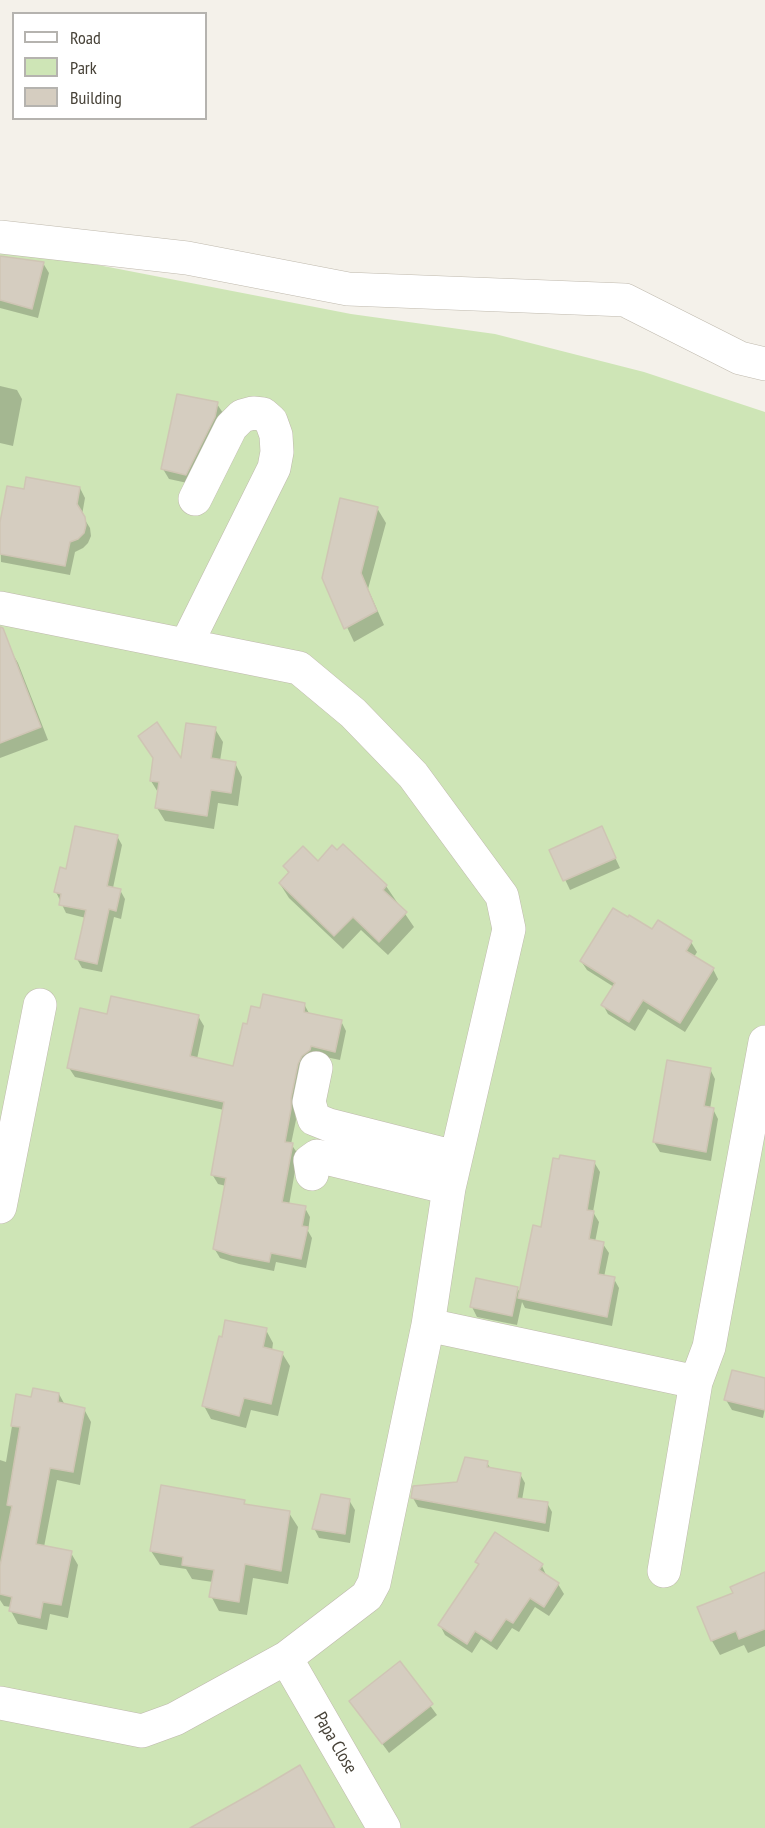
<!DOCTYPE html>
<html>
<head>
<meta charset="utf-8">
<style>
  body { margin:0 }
  #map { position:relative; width:765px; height:1828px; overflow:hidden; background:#f4f1ea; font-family:"PT Sans Narrow",sans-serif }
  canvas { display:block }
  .legend { position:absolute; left:12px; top:12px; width:195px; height:108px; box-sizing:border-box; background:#fff; border:2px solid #b5b3af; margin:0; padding:8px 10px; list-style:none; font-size:18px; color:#474238 }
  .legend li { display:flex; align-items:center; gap:12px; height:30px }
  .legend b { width:30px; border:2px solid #b5b3af }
</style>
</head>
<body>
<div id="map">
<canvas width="765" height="1828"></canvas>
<ul class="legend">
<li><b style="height:8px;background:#fff"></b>Road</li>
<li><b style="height:16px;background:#cee5b6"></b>Park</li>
<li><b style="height:16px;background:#d5cdc0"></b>Building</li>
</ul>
</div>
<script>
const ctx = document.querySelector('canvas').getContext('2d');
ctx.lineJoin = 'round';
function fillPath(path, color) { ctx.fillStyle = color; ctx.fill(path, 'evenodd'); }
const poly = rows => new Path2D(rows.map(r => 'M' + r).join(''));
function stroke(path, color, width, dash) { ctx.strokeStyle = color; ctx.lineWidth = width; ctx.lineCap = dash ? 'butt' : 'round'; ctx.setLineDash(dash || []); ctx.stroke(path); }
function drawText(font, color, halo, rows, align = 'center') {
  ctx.font = font + ' "PT Sans Narrow",sans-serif'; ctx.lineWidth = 6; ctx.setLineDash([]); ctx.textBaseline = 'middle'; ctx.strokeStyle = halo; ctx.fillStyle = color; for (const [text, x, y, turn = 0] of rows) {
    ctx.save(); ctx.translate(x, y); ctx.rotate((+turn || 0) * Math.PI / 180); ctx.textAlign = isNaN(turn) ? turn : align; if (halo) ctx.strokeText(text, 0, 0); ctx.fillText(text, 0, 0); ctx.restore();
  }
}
const green = poly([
  [0,246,351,314,495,334,644,372,765,412,765,1828,0,1828]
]);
const shadow = poly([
  [0,257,43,263,49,273,38,318,0,308],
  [0,386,17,390,22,399,13,446,0,443],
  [217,404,223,413,192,484,169,479,163,469],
  [80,488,85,498,82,515,90,528,91,536,88,543,83,548,75,552,70,575,1,562,0,530,25,491],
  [377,508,386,523,368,589,384,625,354,642,324,578],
  [11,651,18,663,48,740,0,758,0,655],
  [215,729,223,742,220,761,235,763,242,777,238,806,218,803,214,829,165,821,157,808,159,794,151,781,154,760,140,737,182,762],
  [117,836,122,845,113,888,120,890,125,899,121,919,114,917,102,972,82,968,77,959,86,918,66,913,56,892,67,871],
  [606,838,620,868,570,890,551,850],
  [318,863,386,886,414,927,388,955,361,930,343,949,289,898,280,884,289,874,285,867],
  [653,932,691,942,697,952,694,957,713,969,718,979,685,1032,648,1009,635,1031,608,1014,603,1005,614,987,587,970,581,961],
  [304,1004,310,1015,341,1021,346,1031,340,1060,316,1055,295,1109,296,1120,291,1144,298,1154,289,1205,305,1208,310,1217,308,1231,312,1238,306,1268,276,1262,274,1271,239,1264,220,1258,214,1248,226,1186,218,1184,212,1174,224,1110,75,1077,69,1068,108,1016,198,1016,204,1026,197,1059,235,1068,248,1025,261,1010],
  [710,1069,715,1079,710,1109,713,1109,718,1119,711,1161,660,1152,654,1142],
  [594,1162,600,1172,593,1212,599,1222,595,1242,603,1244,609,1253,604,1277,614,1279,619,1288,612,1326,525,1308,522,1302,517,1325,477,1317,472,1307,517,1288,521,1294,542,1229],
  [266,1330,273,1343,272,1351,282,1353,290,1366,278,1416,251,1410,246,1428,211,1419,204,1406],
  [765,1381,765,1408,763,1418,732,1410,726,1400],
  [59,1394,65,1405,84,1409,91,1422,80,1485,57,1480,44,1547,71,1553,78,1565,68,1618,50,1614,47,1630,18,1624,11,1611,11,1607,4,1606,0,1600,0,1460,6,1462,17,1396,32,1399],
  [487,1463,491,1469,520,1474,525,1483,522,1500,547,1503,552,1512,549,1532,418,1507,413,1498,458,1484],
  [349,1500,355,1510,350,1543,319,1538,314,1528],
  [244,1502,246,1505,289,1513,298,1527,288,1584,253,1578,247,1615,219,1611,211,1596,213,1582,192,1579,186,1569,160,1565,151,1551],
  [477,1562,542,1566,547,1577,558,1584,564,1594,549,1616,535,1607,519,1632,512,1628,497,1650,481,1639,472,1653,445,1635,440,1625,479,1566],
  [765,1573,765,1646,748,1653,744,1645,720,1655,712,1641,699,1608,735,1593],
  [399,1663,437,1715,389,1753,351,1701]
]);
const building = poly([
  [0,256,44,262,32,309,0,300,0,256],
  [177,394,218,402,215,417,186,475,161,469,177,394],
  [26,477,80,487,77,504,85,517,86,525,84,533,78,539,70,542,65,566,0,554,0,522,7,486,24,489,26,477],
  [340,498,378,507,361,573,377,611,344,629,322,578,340,498],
  [0,627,3,628,41,727,0,743,0,627],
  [157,722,181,758,186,723,216,727,211,758,236,762,231,793,211,790,207,816,155,808,159,782,150,781,153,758,138,736,157,722],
  [75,826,118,835,107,886,121,889,116,911,109,909,97,964,75,959,86,910,59,905,61,894,54,892,60,867,66,869,75,826],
  [602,826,616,858,563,881,549,850,602,826],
  [343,844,387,885,383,890,407,912,379,942,353,917,334,936,279,883,289,872,283,866,303,846,318,861,332,845,337,850,343,844],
  [613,908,628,917,629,915,652,929,658,920,692,941,686,951,714,968,680,1023,643,1000,629,1022,601,1005,615,983,580,961,613,908],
  [263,994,305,1003,304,1012,342,1020,335,1052,311,1046,310,1050,302,1056,298,1064,291,1098,291,1109,285,1142,293,1143,282,1202,306,1206,302,1226,308,1227,301,1259,271,1253,269,1262,232,1255,213,1249,226,1178,211,1175,224,1102,67,1068,80,1008,107,1014,111,996,199,1015,190,1056,233,1066,243,1023,247,1024,251,1006,260,1008,263,994],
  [667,1060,711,1068,704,1106,714,1108,706,1152,653,1142,667,1060],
  [560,1155,595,1161,587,1210,594,1211,589,1239,604,1242,598,1274,615,1277,607,1317,518,1298,533,1225,541,1227,553,1158,559,1159,560,1155],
  [476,1278,518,1287,512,1316,470,1307,476,1278],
  [225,1320,267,1328,263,1347,283,1352,271,1404,244,1398,239,1416,202,1406,219,1336,222,1337,225,1320],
  [732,1370,765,1378,765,1410,724,1400,732,1370],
  [33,1388,59,1393,58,1402,85,1408,73,1472,50,1468,36,1544,72,1551,61,1605,43,1602,40,1618,9,1611,12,1597,0,1594,0,1566,12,1506,7,1505,20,1427,11,1426,16,1394,31,1397,33,1388],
  [465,1457,488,1461,487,1467,521,1473,517,1498,548,1502,545,1523,411,1498,413,1486,457,1482,465,1457],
  [161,1485,245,1500,244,1504,290,1511,281,1571,245,1564,239,1602,209,1597,214,1570,182,1565,183,1557,150,1551,161,1485],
  [321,1494,350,1499,345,1534,312,1529,321,1494],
  [495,1532,543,1564,539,1570,559,1583,544,1607,530,1598,513,1623,506,1619,491,1641,475,1631,467,1644,438,1625,479,1564,475,1562,495,1532],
  [765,1572,765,1629,739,1639,736,1631,711,1641,697,1607,733,1593,730,1587,765,1572],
  [400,1661,433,1704,382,1744,349,1701,400,1661],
  [300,1765,335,1828,190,1828,258,1790,300,1765]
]);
const minor = poly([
  [0,237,187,258,348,289,625,300,740,358,765,364],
  [0,608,299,668,353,713,413,775,502,896,509,929,449,1188,428,1325,374,1583,367,1596,286,1658,175,1719,142,1731,0,1703],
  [186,645,274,468,277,452,276,435,271,421,263,414,253,413,242,416,231,427,195,499],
  [316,1068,309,1102,314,1119,329,1125,455,1157],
  [312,1174,310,1161,317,1156,449,1188],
  [0,1207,40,1005],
  [428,1325,696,1382,709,1347,765,1042],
  [664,1571,696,1382],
  [286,1658,384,1828]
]);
const streetNames = [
  ["Papa Close",335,1743,60]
];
fillPath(green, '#cee5b6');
fillPath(shadow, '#0003');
fillPath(building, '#d5cdc0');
stroke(building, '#cfc5b4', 1.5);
stroke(minor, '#bfb9ad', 34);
stroke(minor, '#fff', 33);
drawText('18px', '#474238', '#fff', streetNames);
</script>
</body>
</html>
